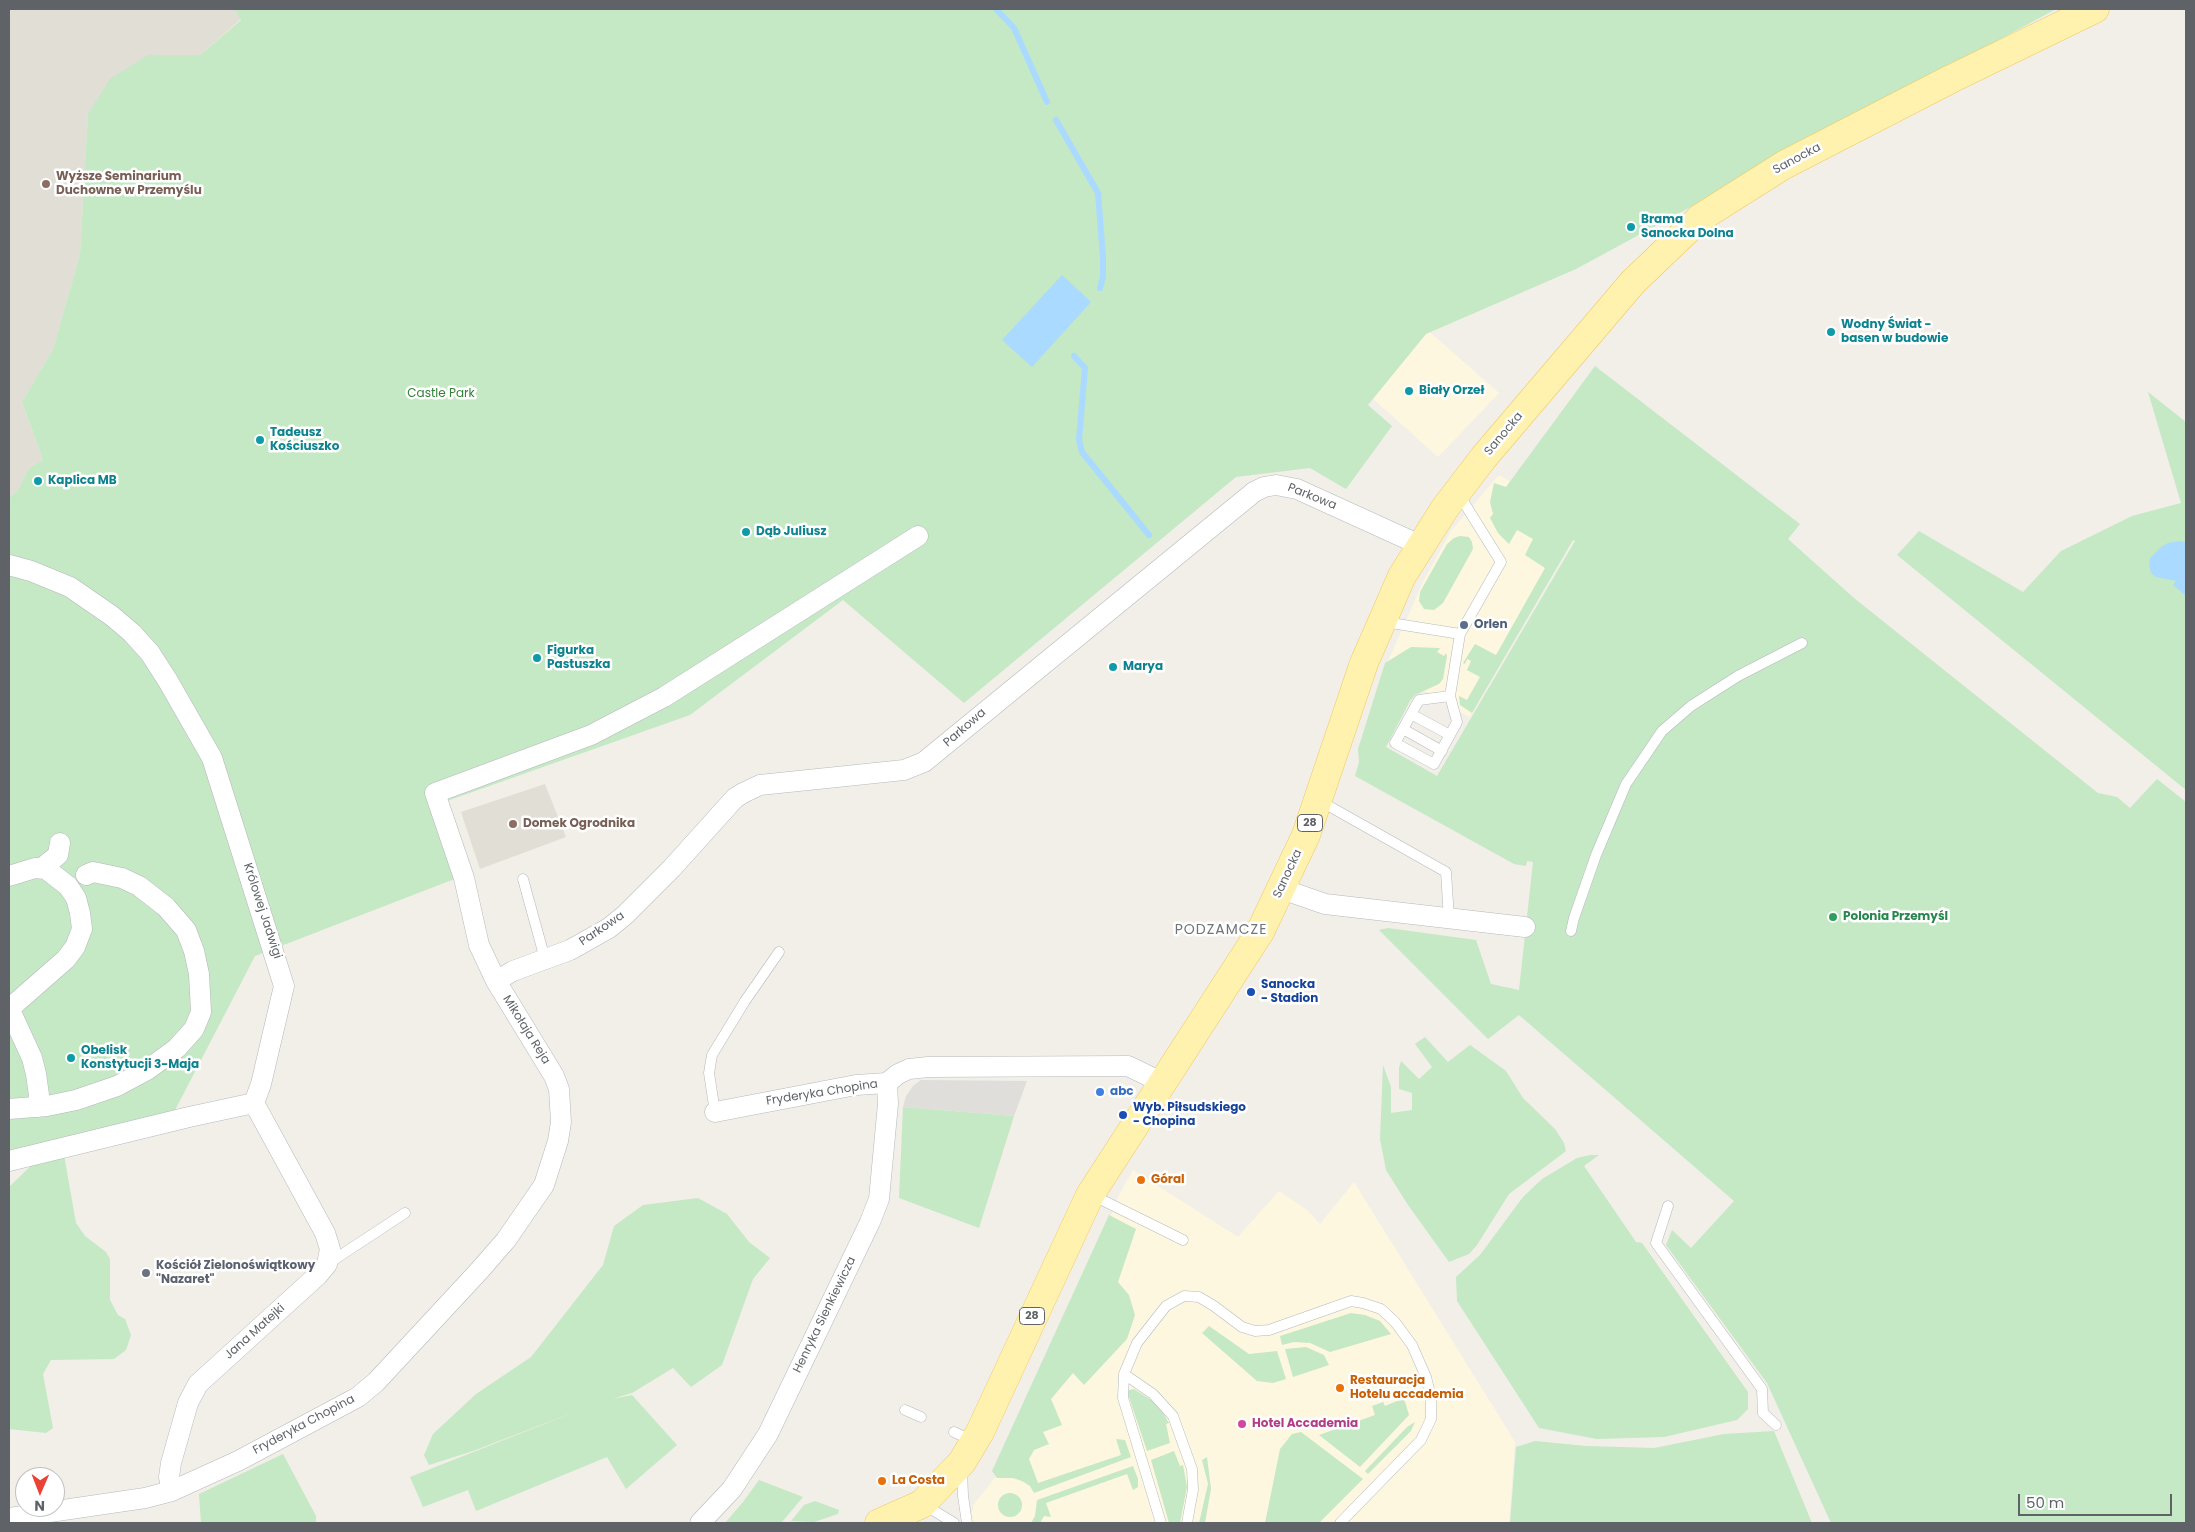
<!DOCTYPE html>
<html>
<head>
<meta charset="utf-8">
<style>
  body { margin:0 }
  #map { position:relative; width:2195px; height:1532px; overflow:hidden; background:#f1efe8; font-family:Poppins,sans-serif }
  canvas { display:block }
  .frame { position:absolute; inset:0; border:10px solid #5f6368; pointer-events:none }
  .north { position:absolute; left:15px; top:1467px; width:50px; height:50px; box-sizing:border-box; background:#fff; border:1px solid #bfc1c3; border-radius:50%; rotate:181deg; font-size:14px; font-weight:700; line-height:20px; text-align:center; color:#5f6368 }
  .north::after { content:''; display:block; margin:auto; width:18px; height:22px; background:#ea4335; clip-path:polygon(50% 0,100% 100%,50% 72%,0 100%) }
  .scale { position:absolute; left:2018px; top:1494px; width:154px; height:22px; box-sizing:border-box; border:2px solid #5f6368; border-top:0; padding-left:6px; font-size:15px; line-height:18px; white-space:nowrap; color:#5f6368; -webkit-text-stroke:4px #fff; paint-order:stroke }
</style>
</head>
<body>
<div id="map">
<canvas width="2195" height="1532"></canvas>
<div class="frame"></div>
<div class="north">N</div>
<div class="scale">50 m</div>
</div>
<script>
const ctx = document.querySelector('canvas').getContext('2d');
ctx.lineJoin = 'round';
function fillPath(path, color) { ctx.fillStyle = color; ctx.fill(path, 'evenodd'); }
const poly = rows => new Path2D(rows.map(r => 'M' + r).join(''));
function stroke(path, color, width, dash) { ctx.strokeStyle = color; ctx.lineWidth = width; ctx.lineCap = dash ? 'butt' : 'round'; ctx.setLineDash(dash || []); ctx.stroke(path); }
function drawText(font, color, halo, rows, align = 'center') {
  ctx.font = font + ' Poppins,sans-serif'; ctx.lineWidth = 5; ctx.setLineDash([]); ctx.textBaseline = 'middle'; ctx.strokeStyle = halo; ctx.fillStyle = color; for (const [text, x, y, turn = 0] of rows) {
    ctx.save(); ctx.translate(x, y); ctx.rotate((+turn || 0) * Math.PI / 180); ctx.textAlign = isNaN(turn) ? turn : align; if (halo) ctx.strokeText(text, 0, 0); ctx.fillText(text, 0, 0); ctx.restore();
  }
}
const commercial = poly([
  [1425,328,1499,393,1438,457,1370,396],
  [1499,475,1582,524,1469,717,1385,668,1423,582,1451,531],
  [1133,1170,1238,1237,1279,1191,1307,1210,1320,1224,1354,1182,1515,1442,1509,1523,969,1523,974,1504,999,1473,1094,1259,1119,1195]
]);
const industrial = poly([
  [921,1080,1027,1081,1014,1116,903,1107,906,1096,913,1086]
]);
const education = poly([
  [9,9,234,9,241,19,200,55,148,55,88,114,80,254,53,349,22,402,43,460,29,468,18,490,9,498],
  [545,784,566,837,480,869,461,812]
]);
const green = poly([
  [234,9,2056,9,1576,269,1426,334,1368,405,1392,426,1346,489,1310,468,1236,477,964,703,843,600,690,715,447,801,470,873,255,956,173,1114,9,1169,9,498,18,490,29,468,43,460,22,402,53,349,80,254,88,114,110,79,148,55,200,55,241,20],
  [1595,366,1800,524,1788,539,1854,598,2098,793,2117,797,2130,808,2157,779,2186,802,2186,1523,1831,1523,1767,1383,1666,1245,1672,1230,1691,1248,1734,1201,1519,1015,1488,1039,1379,930,1388,928,1476,940,1491,984,1519,990,1533,862,1527,861,1526,866,1514,864,1355,776,1359,762,1358,749,1385,663,1411,647,1440,648,1437,652,1444,656,1446,653,1447,656,1443,679,1439,684,1415,695,1410,701,1386,747,1437,776,1575,541,1573,540,1472,713,1460,705,1459,696,1467,700,1480,677,1467,670,1471,661,1467,659,1465,664,1463,663,1475,644,1496,655,1545,568,1525,555,1533,539,1517,530,1509,544,1498,533,1490,518,1493,514,1490,502,1494,483,1506,487],
  [2148,392,2186,422,2186,790,1897,555,1919,531,2023,592,2061,551,2132,516,2181,503],
  [1460,536,1469,537,1472,542,1473,549,1443,603,1434,610,1424,609,1419,601,1420,592,1447,544,1454,538],
  [1425,1037,1448,1062,1470,1045,1506,1071,1523,1098,1555,1129,1564,1143,1566,1151,1509,1194,1477,1245,1469,1254,1449,1262,1408,1205,1386,1170,1380,1139,1383,1065,1391,1087,1391,1113,1412,1110,1412,1093,1399,1089,1399,1068,1401,1061,1419,1079,1432,1067,1415,1044],
  [903,1107,1014,1116,979,1228,899,1198],
  [64,1155,76,1223,85,1236,106,1252,110,1259,110,1300,118,1315,125,1319,131,1335,126,1350,114,1359,51,1360,43,1374,53,1428,46,1433,9,1429,9,1187,36,1161],
  [1590,1155,1599,1155,1584,1166,1636,1242,1642,1243,1748,1392,1748,1409,1737,1420,1664,1437,1597,1439,1539,1428,1457,1301,1456,1277,1480,1255,1523,1197,1542,1179,1577,1158],
  [698,1198,727,1214,749,1242,770,1258,753,1279,722,1365,691,1387,673,1368,632,1393,612,1399,632,1395,677,1445,626,1489,607,1457,476,1511,468,1490,423,1507,410,1477,585,1408,473,1451,429,1465,424,1455,433,1434,476,1394,531,1357,603,1265,614,1226,643,1205],
  [1109,1215,1136,1229,1118,1282,1129,1295,1135,1315,1127,1339,1084,1385,1073,1373,1051,1399,1062,1425,1043,1432,1049,1444,1034,1450,1029,1459,1038,1483,1121,1455,1116,1439,1125,1440,1131,1457,1034,1493,1030,1486,1022,1481,1013,1478,997,1478,992,1471],
  [1351,1313,1365,1315,1380,1321,1391,1334,1330,1352,1310,1343,1294,1342,1282,1345,1280,1336],
  [1209,1326,1249,1354,1277,1351,1286,1379,1273,1383,1257,1381,1202,1333],
  [1306,1347,1324,1355,1329,1365,1293,1377,1285,1349],
  [1134,1389,1151,1400,1163,1413,1169,1423,1166,1424,1170,1443,1147,1451,1128,1394,1129,1390],
  [1404,1398,1409,1415,1360,1467,1319,1435,1375,1415,1372,1406,1383,1402,1385,1406],
  [1415,1422,1411,1431,1368,1474,1365,1471,1407,1427],
  [1774,1431,1812,1523,1510,1523,1516,1447,1535,1441,1586,1446,1654,1448,1724,1434],
  [1301,1432,1363,1479,1319,1523,1265,1523,1280,1449,1292,1434],
  [1174,1451,1180,1466,1183,1465,1187,1487,1180,1523,1169,1523,1151,1460],
  [283,1454,316,1516,316,1523,201,1523,199,1494],
  [1207,1457,1211,1489,1205,1523,1199,1523,1208,1484,1202,1460],
  [1133,1466,1138,1479,1138,1487,1133,1490,1127,1474,1046,1503,1051,1517,1044,1516,1040,1523,1031,1523,1035,1516,1037,1500],
  [759,1480,803,1497,782,1522,725,1523,743,1502],
  '998 1505a12 12 0 1 1 24 0a12 12 0 1 1-24 0Z',
  [815,1501,839,1510,838,1514,814,1522,791,1521,804,1505]
]);
const water = poly([
  [1062,275,1091,302,1032,367,1002,340],
  [2180,541,2186,542,2186,596,2173,585,2176,581,2156,577,2151,573,2149,565,2150,558,2160,548,2168,543]
]);
const stream = poly([
  [996,9,1014,28,1047,102],
  [1056,120,1098,193,1103,257,1103,277,1100,288],
  [1074,356,1085,368,1079,440,1082,452,1149,535]
]);
const lane = poly([
  [1385,622,1460,634,1501,562,1458,493],
  [1450,696,1419,700,1395,743,1434,764,1457,722,1450,696,1460,634],
  [1411,714,1450,735],
  [1403,729,1442,751],
  [1320,801,1446,872,1449,919],
  [523,879,545,959],
  [1571,931,1574,918,1596,855,1626,784,1662,731,1691,706,1738,676,1802,643],
  [715,1112,709,1073,712,1055,745,1001,779,952],
  [1092,1195,1183,1240],
  [1668,1206,1656,1243,1762,1389,1763,1413,1776,1425],
  [329,1263,405,1213],
  [1124,1374,1153,1394,1173,1416,1192,1469,1193,1490,1187,1523],
  [905,1410,921,1417],
  [954,1432,973,1441],
  [962,1470,963,1496,967,1523],
  [923,1504,954,1523],
  [1161,1523,1123,1398,1124,1374,1137,1343,1166,1306,1184,1296,1199,1297,1214,1306,1242,1327,1255,1331,1269,1330,1351,1301,1363,1303,1381,1309,1395,1322,1412,1345,1426,1377,1431,1397,1431,1419,1421,1440,1340,1523]
]);
const street = poly([
  [9,565,31,571,70,587,112,616,132,633,150,653,168,681,212,758,284,986,261,1084,254,1103],
  [42,868,58,855,60,843],
  [9,876,35,868,46,869,68,886,76,898,80,913,82,929,75,947,66,959,9,1009],
  [1282,889,1325,904,1525,927],
  [496,981,513,971,570,950,609,928,625,915,672,868,735,798,743,793,760,785,904,770,924,762,1254,492,1264,487,1276,485,1297,489,1420,545],
  [9,1008,32,1058,36,1074,39,1095,38,1107],
  [9,1109,47,1106,76,1100,117,1086,147,1070,177,1048,194,1029,201,1012,199,974,194,951,186,930,166,907,139,886,122,878,93,872,86,875],
  [715,1112,856,1085,887,1083,898,1074,909,1069,928,1067,1128,1066,1161,1082],
  [9,1161,189,1117,254,1103],
  [172,1491,169,1477,171,1463,188,1403,198,1384,318,1275,327,1264,330,1249,325,1233,254,1103],
  [9,1518,145,1498,172,1491,238,1461,358,1397,376,1382,479,1271,506,1240,544,1185,558,1141,561,1122,559,1089,554,1076,496,981,479,945,464,878,435,793,591,735,664,697,918,536],
  [700,1523,732,1489,768,1434,870,1222,879,1199,888,1104,887,1083]
]);
const primary = poly([
  [879,1523,922,1504,962,1462,980,1432,1090,1195,1260,932,1306,835,1364,663,1402,576,1445,508,1484,457,1633,282,1700,218,1784,165,1951,79,2095,9]
]);
const markers = [
  [46,184,5,"#8d6e63"],
  [1631,227,5,"#0f9aa8"],
  [1831,332,5,"#0f9aa8"],
  [1409,391,5,"#0f9aa8"],
  [260,440,5,"#0f9aa8"],
  [38,481,5,"#0f9aa8"],
  [746,532,5,"#0f9aa8"],
  [1464,625,5,"#5c6f8a"],
  [537,658,5,"#0f9aa8"],
  [1113,667,5,"#0f9aa8"],
  [513,824,5,"#8d6e63"],
  [1833,917,5,"#2e9e5b"],
  [1251,992,5,"#1a4fb4"],
  [71,1058,5,"#0f9aa8"],
  [1100,1092,5,"#3f7fe0"],
  [1123,1115,5,"#1a4fb4"],
  [1141,1180,5,"#e8710a"],
  [146,1273,5,"#6b7280"],
  [1340,1388,5,"#e8710a"],
  [1242,1424,5,"#d1479c"],
  [882,1481,5,"#e8710a"]
];
const shields = [
  [1310,823,25],
  [1032,1316,25]
];
const shieldNames = [
  ["28",1310,823],
  ["28",1032,1316]
];
const streetNames = [
  ["Sanocka",1797,159,-28],
  ["Sanocka",1504,434,-50],
  ["Parkowa",1312,497,22],
  ["Parkowa",965,728,-41],
  ["Sanocka",1288,874,-65],
  ["Królowej Jadwigi",262,911,72],
  ["Parkowa",602,929,-34],
  ["Mikołaja Reja",526,1030,58],
  ["Fryderyka Chopina",822,1093,-9],
  ["Henryka Sienkiewicza",825,1315,-64],
  ["Jana Matejki",255,1332,-42],
  ["Fryderyka Chopina",304,1425,-28]
];
const educationNames = [
  ["Wyższe Seminarium",56,177],
  ["Duchowne w Przemyślu",56,191],
  ["Domek Ogrodnika",523,824]
];
const cultureNames = [
  ["Brama",1641,220],
  ["Sanocka Dolna",1641,234],
  ["Wodny Świat -",1841,325],
  ["basen w budowie",1841,339],
  ["Biały Orzeł",1419,391],
  ["Tadeusz",270,433],
  ["Kościuszko",270,447],
  ["Kaplica MB",48,481],
  ["Dąb Juliusz",756,532],
  ["Figurka",547,651],
  ["Pastuszka",547,665],
  ["Marya",1123,667],
  ["Obelisk",81,1051],
  ["Konstytucji 3-Maja",81,1065]
];
const parkNames = [
  ["Castle Park",441,394]
];
const serviceNames = [
  ["Orlen",1474,625]
];
const leisureNames = [
  ["Polonia Przemyśl",1843,917]
];
const transitNames = [
  ["Sanocka",1261,985],
  ["- Stadion",1261,999],
  ["Wyb. Piłsudskiego",1133,1108],
  ["- Chopina",1133,1122]
];
const shopNames = [
  ["abc",1110,1092]
];
const foodNames = [
  ["Góral",1151,1180],
  ["Restauracja",1350,1381],
  ["Hotelu accademia",1350,1395],
  ["La Costa",892,1481]
];
const worshipNames = [
  ["Kościół Zielonoświątkowy",156,1266],
  ["\"Nazaret\"",156,1280]
];
const hotelNames = [
  ["Hotel Accademia",1252,1424]
];
const neighbourhoodNames = [
  ["PODZAMCZE",1221,930]
];
fillPath(commercial, '#fef7e0');
fillPath(industrial, '#e0deda');
fillPath(education, '#e1ded6');
fillPath(green, '#c5e8c5');
fillPath(water, '#aadaff');
stroke(stream, '#aadaff', 6);
stroke(lane, '#b5b8bc', 11);
stroke(street, '#b5b8bc', 21);
stroke(primary, '#f2c960', 29);
stroke(lane, '#fff', 10);
stroke(street, '#fff', 20);
stroke(primary, '#fff2af', 28);
for (const [x, y, r, color] of markers) { const dot = new Path2D(); dot.arc(x, y, r, 0, 2 * Math.PI); ctx.fillStyle = color; ctx.fill(dot); stroke(dot, '#fff', 2); }
for (const [x, y, w] of shields) { const box = new Path2D(); box.roundRect(x - w / 2, y - 8.5, w, 17, 4); ctx.fillStyle = '#fff'; ctx.fill(box); stroke(box, '#5f6368', 1); }
drawText('bold 11px', '#5f6368', null, shieldNames);
drawText('12px', '#5f6368', '#fff', streetNames);
drawText('bold 12px', '#785e54', '#fff', educationNames, 'left');
drawText('bold 12px', '#0d838f', '#fff', cultureNames, 'left');
drawText('12px', '#348238', '#fff', parkNames);
drawText('bold 12px', '#4e5e75', '#fff', serviceNames, 'left');
drawText('bold 12px', '#27864d', '#fff', leisureNames, 'left');
drawText('bold 12px', '#164399', '#fff', transitNames, 'left');
drawText('bold 12px', '#366cbe', '#fff', shopNames, 'left');
drawText('bold 12px', '#c56008', '#fff', foodNames, 'left');
drawText('bold 12px', '#5b616d', '#fff', worshipNames, 'left');
drawText('bold 12px', '#b23c85', '#fff', hotelNames, 'left');
ctx.letterSpacing = '1px';
drawText('14px', '#70757a', '#fff', neighbourhoodNames);
ctx.letterSpacing = '0px';
</script>
</body>
</html>
